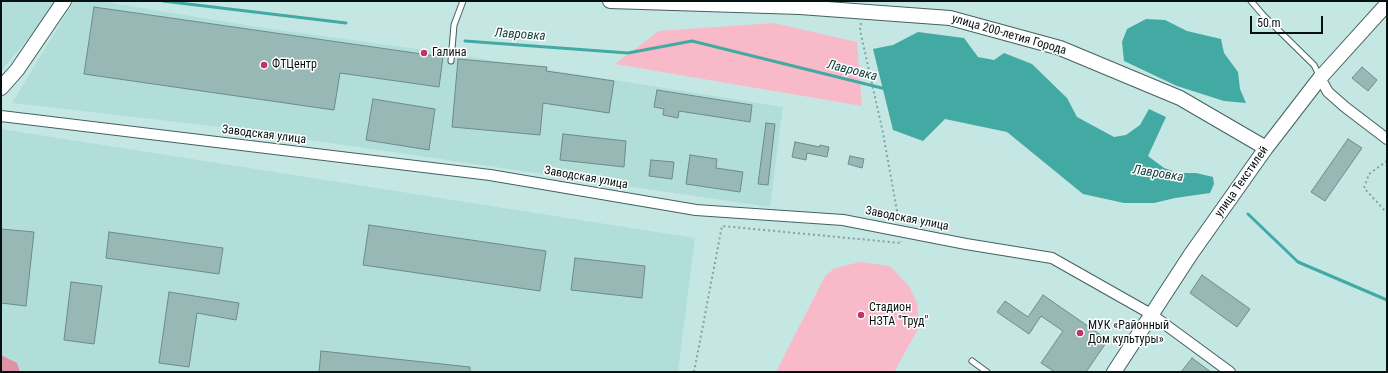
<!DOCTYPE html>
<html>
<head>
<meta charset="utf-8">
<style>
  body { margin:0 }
  #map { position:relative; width:1388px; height:373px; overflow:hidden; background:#c5e7e4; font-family:"Roboto Condensed",sans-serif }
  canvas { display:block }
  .frame { position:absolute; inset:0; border:2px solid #061211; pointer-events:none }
  .scale { position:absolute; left:1250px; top:16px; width:73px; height:18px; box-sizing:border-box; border:2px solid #061211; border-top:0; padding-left:5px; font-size:12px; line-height:14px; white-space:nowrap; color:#061211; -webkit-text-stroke:3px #fff; paint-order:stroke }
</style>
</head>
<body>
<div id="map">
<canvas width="1388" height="373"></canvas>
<div class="frame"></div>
<div class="scale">50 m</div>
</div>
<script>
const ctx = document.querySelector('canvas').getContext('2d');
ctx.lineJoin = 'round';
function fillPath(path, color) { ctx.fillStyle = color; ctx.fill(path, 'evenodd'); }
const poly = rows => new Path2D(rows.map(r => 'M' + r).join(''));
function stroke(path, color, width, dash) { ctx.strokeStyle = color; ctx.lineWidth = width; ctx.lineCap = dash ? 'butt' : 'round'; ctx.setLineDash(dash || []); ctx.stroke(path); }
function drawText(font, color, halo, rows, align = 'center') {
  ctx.font = font + ' "Roboto Condensed",sans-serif'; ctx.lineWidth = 3; ctx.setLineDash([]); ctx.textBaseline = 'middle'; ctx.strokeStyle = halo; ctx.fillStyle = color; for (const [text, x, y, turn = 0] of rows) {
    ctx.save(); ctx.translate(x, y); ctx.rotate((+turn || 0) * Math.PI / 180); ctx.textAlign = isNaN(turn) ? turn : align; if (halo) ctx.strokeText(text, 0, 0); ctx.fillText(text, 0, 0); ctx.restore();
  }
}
const built = poly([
  [1,1,57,1,23,45,1,71],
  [74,1,99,1,258,27,446,53,783,107,770,207,220,127,12,103],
  [1,129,695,238,678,372,20,372,17,363,1,355]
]);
const green = poly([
  [774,23,857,42,862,106,615,64,659,31],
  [860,262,890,266,909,286,917,303,919,327,894,372,776,372,825,276,835,268]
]);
const forest = poly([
  [1,355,17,363,20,372,1,372]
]);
const water = poly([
  [1146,19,1165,20,1187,31,1221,39,1224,53,1238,72,1240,89,1246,103,1224,101,1177,86,1124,61,1122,42,1127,29],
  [918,32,964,38,978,57,994,60,1004,53,1032,64,1067,98,1077,117,1114,137,1126,135,1140,125,1149,109,1166,117,1148,156,1164,168,1179,173,1196,173,1213,177,1214,184,1210,193,1175,198,1154,203,1124,203,1083,194,1007,132,945,119,923,141,893,130,873,49,893,45]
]);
const stream = poly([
  [163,1,346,23],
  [465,41,628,53,692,41,886,89],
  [1248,214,1298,262,1387,300]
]);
const building = poly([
  [94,7,443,57,439,87,340,73,334,110,84,74,94,7],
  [458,59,547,67,546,71,614,81,609,113,543,103,540,135,452,127,458,59],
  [1362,67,1377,80,1368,91,1352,78,1362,67],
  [657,90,752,105,750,122,679,111,678,118,663,115,664,109,654,107,657,90],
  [373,99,435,109,429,150,366,140,373,99],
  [766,123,775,124,768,185,758,184,766,123],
  [563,134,626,141,624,167,560,160,563,134],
  [1348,139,1362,148,1325,201,1311,192,1348,139],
  [795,142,820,147,820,145,829,147,827,157,807,153,806,160,792,157,795,142],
  [690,155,717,159,716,168,743,172,740,192,686,184,690,155],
  [850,156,864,159,862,168,848,164,850,156],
  [651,160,674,162,672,179,649,176,651,160],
  [369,225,546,251,540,291,363,265,369,225],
  [1,229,34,232,26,306,1,303,1,229],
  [109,232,223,248,219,274,106,258,109,232],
  [575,258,645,266,642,298,571,290,575,258],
  [1202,275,1250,309,1237,327,1190,293,1202,275],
  [71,282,102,286,94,344,64,340,71,282],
  [169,292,239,303,236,320,197,313,189,367,159,363,169,292],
  [1043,295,1108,340,1086,372,1055,372,1041,363,1063,331,1041,316,1029,334,997,312,1005,301,1028,317,1043,295],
  [321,351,470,367,470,372,319,372,321,351],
  [1192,358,1211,372,1181,372,1192,358]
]);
const path = poly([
  [861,23,860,30,883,133,899,222],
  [1387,161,1369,174,1364,188,1387,213],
  [694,372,722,226,901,243,901,241]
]);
const lane = poly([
  [1251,1,1263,15,1314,65,1320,77],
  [451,61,454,25,463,1],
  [972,361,987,372]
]);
const street = poly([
  [1320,78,1328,92,1345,107,1387,139],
  [1,116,490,175,696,210,843,220,966,244,1052,258,1151,314,1230,372]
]);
const secondary = poly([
  [610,1,800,7,950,18,1060,48,1180,98,1266,148],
  [1,88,17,70,64,1],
  [1114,372,1191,254,1266,148,1320,78,1387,4]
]);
const markers = [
  [424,53,4,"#c03468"],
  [264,65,4,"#c03468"],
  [861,315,4,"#c03468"],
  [1080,333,4,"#c03468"]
];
const streetNames = [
  ["улица 200-летия Города",1009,35,16],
  ["Заводская улица",264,135,7],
  ["Заводская улица",586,178,10],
  ["улица Текстилей",1242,182,-55],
  ["Заводская улица",907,219,11]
];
const poiNames = [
  ["Галина",432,53],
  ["ФТЦентр",272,65],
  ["Стадион",869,308],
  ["НЗТА \"Труд\"",869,322],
  ["МУК «Районный",1088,326],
  ["Дом культуры»",1088,340]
];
const waterNames = [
  ["Лавровка",520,35,4],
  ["Лавровка",852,71,14],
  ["Лавровка",1158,174,9]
];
fillPath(built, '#b2deda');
fillPath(green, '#f8bac9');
fillPath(forest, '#de92a5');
fillPath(water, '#42a9a3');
stroke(stream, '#42a9a3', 3);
fillPath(building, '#97b8b5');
stroke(building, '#6c8c8a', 1);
stroke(lane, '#43615f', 7);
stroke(street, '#43615f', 12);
stroke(secondary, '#43615f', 16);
stroke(path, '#86a09e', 2, [2, 3]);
stroke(lane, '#fff', 5);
stroke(street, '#fff', 10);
stroke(secondary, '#fff', 14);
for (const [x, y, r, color] of markers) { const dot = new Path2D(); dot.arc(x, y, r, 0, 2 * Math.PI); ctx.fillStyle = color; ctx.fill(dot); stroke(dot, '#fff', 1.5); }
drawText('12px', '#061211', '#fff', streetNames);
drawText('12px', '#061211', '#fff', poiNames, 'left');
drawText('italic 13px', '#0d3d3b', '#fff', waterNames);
</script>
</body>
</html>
